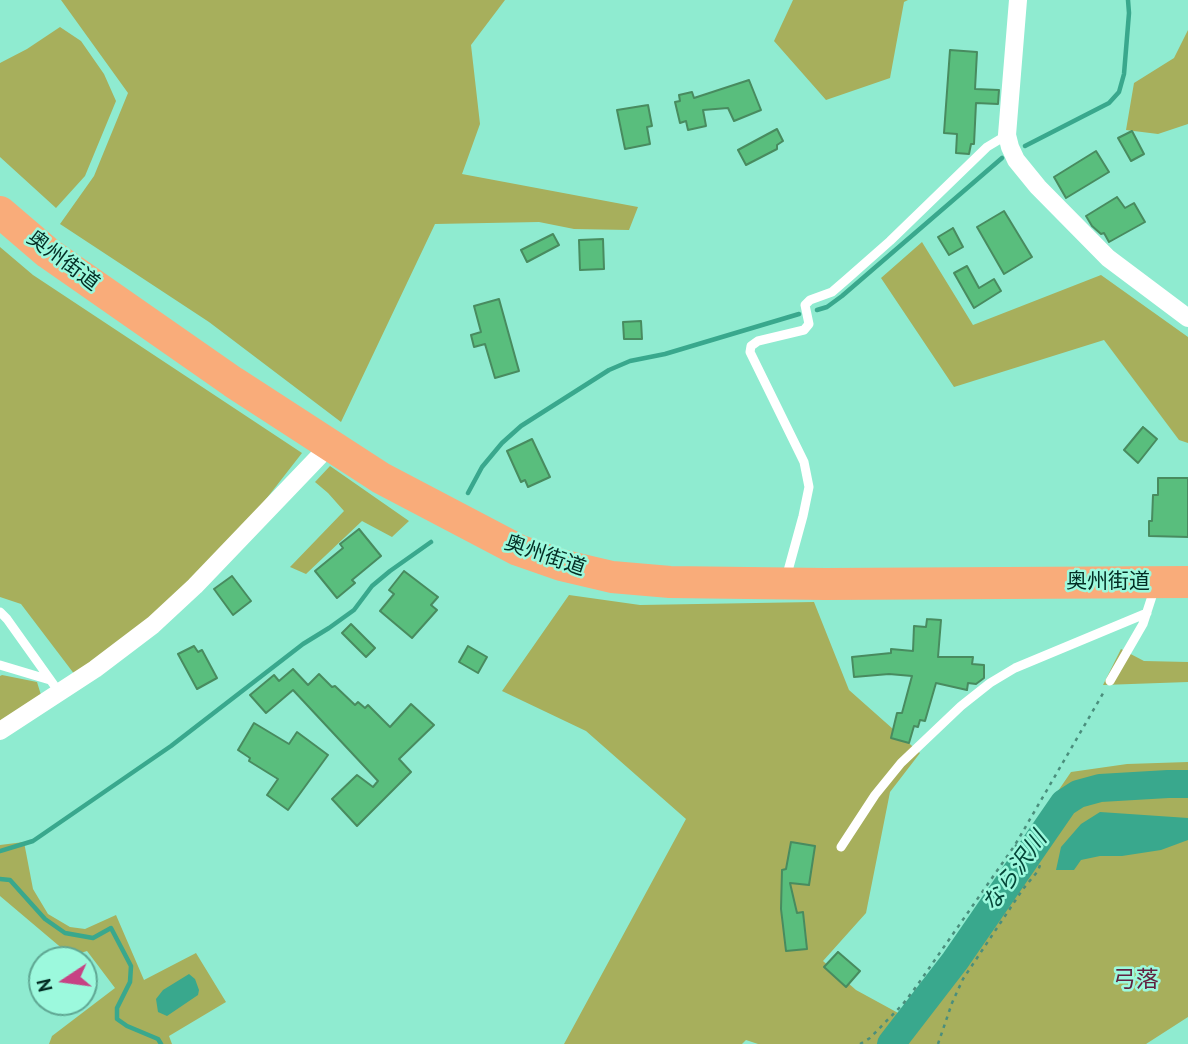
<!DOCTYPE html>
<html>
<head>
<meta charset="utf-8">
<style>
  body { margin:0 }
  #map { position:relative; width:1188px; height:1044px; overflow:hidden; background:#8febd0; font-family:"PT Sans",sans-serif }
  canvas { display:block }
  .north { position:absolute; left:28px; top:946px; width:70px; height:70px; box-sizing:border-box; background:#9cf9dd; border:2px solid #5fa793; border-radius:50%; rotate:257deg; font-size:19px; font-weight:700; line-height:28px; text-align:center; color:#032d24 }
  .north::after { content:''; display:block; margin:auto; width:24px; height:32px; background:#c74284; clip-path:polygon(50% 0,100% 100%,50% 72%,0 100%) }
</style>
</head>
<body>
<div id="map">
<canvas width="1188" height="1044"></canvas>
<div class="north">N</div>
</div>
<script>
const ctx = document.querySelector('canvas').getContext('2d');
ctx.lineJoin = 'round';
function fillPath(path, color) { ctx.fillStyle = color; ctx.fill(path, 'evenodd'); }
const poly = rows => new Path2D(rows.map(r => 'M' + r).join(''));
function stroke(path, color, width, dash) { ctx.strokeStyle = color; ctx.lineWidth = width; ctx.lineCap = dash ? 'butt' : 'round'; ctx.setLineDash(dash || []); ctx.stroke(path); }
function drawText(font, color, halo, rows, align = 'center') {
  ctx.font = font + ' "PT Sans","Noto Sans JP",sans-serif'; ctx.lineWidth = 5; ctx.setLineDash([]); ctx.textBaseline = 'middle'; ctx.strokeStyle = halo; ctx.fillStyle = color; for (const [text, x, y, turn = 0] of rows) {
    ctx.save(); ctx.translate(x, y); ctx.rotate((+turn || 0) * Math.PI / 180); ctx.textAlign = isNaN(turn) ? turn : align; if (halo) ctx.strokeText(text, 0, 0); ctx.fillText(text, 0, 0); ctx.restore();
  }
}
const green = poly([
  [61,0,505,0,471,45,480,124,462,174,638,207,629,230,574,229,539,222,435,224,341,422,209,322,60,224,94,176,128,93],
  [793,0,908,0,904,2,890,78,826,100,774,41],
  [60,27,81,41,104,74,116,101,85,176,56,208,0,157,0,63,27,49],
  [1188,30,1188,124,1158,134,1126,130,1134,83,1174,58],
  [922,242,973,325,1101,275,1188,337,1188,443,1179,440,1104,340,954,387,881,278],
  [0,247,33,275,302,453,242,530,131,635,75,675,21,604,0,597],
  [330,466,409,521,392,537,362,521,306,574,290,567,344,511,328,493,315,482],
  [569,595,640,605,814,602,849,690,920,753,890,792,866,913,823,961,856,990,900,1014,919,994,1071,772,1127,764,1188,762,1188,1017,1146,1044,758,1044,746,1040,742,1044,564,1044,686,819,586,731,502,691],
  [1121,649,1144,661,1188,662,1188,682,1103,685],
  [2,675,37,682,41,695,0,723,0,676],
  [24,842,33,889,48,914,70,927,85,929,116,915,144,980,196,953,226,1002,169,1036,172,1044,49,1044,52,1036,115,988,87,951,71,956,0,896,0,845]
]);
const water = poly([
  [1100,812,1188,818,1188,840,1161,850,1122,856,1100,856,1081,860,1074,870,1056,870,1061,847,1081,824],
  [189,974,195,979,199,990,198,995,167,1016,158,1012,156,999,163,990]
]);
const stream = poly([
  [1025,146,1109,103,1119,92,1124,74,1129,13,1128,0],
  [817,310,827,307,842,296,1002,158],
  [468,493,482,467,502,443,521,426,609,370,630,361,665,354,799,314],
  [0,851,33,841,171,746,303,644,329,628,354,610,372,586,390,571,431,542],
  [0,879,10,880,45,919,65,933,93,938,111,928,131,966,130,982,117,1008,117,1019,127,1026,158,1039,161,1044]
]);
const river = poly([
  [891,1044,955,961,1064,803,1078,794,1100,788,1168,784,1188,784]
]);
const building = poly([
  [950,50,977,52,975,89,999,90,998,104,976,103,974,144,971,144,969,154,956,153,957,134,944,133,950,50],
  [749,80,761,110,734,121,728,108,703,110,706,126,688,130,686,121,680,123,675,102,680,101,679,95,692,92,694,98,749,80],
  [648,105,652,126,647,127,650,144,625,149,617,110,648,105],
  [777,129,783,141,777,145,777,149,746,165,738,150,777,129],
  [1132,131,1144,154,1131,161,1118,138,1132,131],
  [1096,151,1109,172,1066,198,1054,177,1096,151],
  [1117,197,1125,208,1134,203,1145,222,1109,242,1104,233,1101,234,1092,226,1086,216,1117,197],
  [1004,211,1032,257,1004,274,977,227,1004,211],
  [953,228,963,247,949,255,938,237,953,228],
  [553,234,559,245,527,262,521,250,553,234],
  [603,239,604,269,580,270,579,240,603,239],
  [967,266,979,288,994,279,1001,291,974,308,954,273,967,266],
  [499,299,519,371,495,378,485,344,474,347,471,335,481,332,474,306,499,299],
  [641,321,642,339,624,339,623,322,641,321],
  [1143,427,1157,439,1138,463,1124,450,1143,427],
  [532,439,550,477,528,487,525,480,521,482,507,451,532,439],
  [1158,478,1188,478,1188,537,1149,536,1149,521,1152,521,1153,495,1158,495,1158,478],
  [359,529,381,556,352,580,355,583,337,598,315,571,343,548,340,544,359,529],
  [404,571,438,597,431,605,437,610,412,638,380,611,394,594,389,590,404,571],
  [232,576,251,601,233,615,214,589,232,576],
  [927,619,941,620,938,657,973,657,972,664,984,665,984,678,976,684,968,683,967,690,936,683,925,721,920,720,918,727,914,726,909,743,891,738,897,713,902,713,912,676,889,674,854,677,852,657,891,653,891,649,913,651,914,626,926,627,927,619],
  [351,624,375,648,366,657,342,633,351,624],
  [194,646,198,652,202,650,217,678,197,689,178,654,194,646],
  [468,646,487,657,478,673,459,662,468,646],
  [293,669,308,685,319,674,332,687,335,686,355,705,358,702,365,708,368,705,390,727,411,704,434,725,399,759,411,772,357,826,332,799,357,775,373,787,378,781,293,690,266,713,250,695,274,675,279,681,293,669],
  [254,723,289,744,297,732,328,755,288,810,267,795,278,779,249,761,250,758,238,750,254,723],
  [791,842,815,846,809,885,790,883,797,913,803,912,807,949,786,951,781,909,782,870,786,869,791,842],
  [838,952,860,971,846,987,824,967,838,952]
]);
const path = poly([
  [860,1044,870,1038,903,1004,916,987,1015,845,1105,690],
  [938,1044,952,1003,963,979,1023,889,1038,871,1040,865,1038,859,1015,845]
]);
const lane = poly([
  [786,578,803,516,809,487,804,462,750,352,751,346,758,341,804,330,809,324,805,305,810,300,832,292,847,279,890,241,987,147,1007,135],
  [0,612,7,619,59,692],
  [0,665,50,680],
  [1110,681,1143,624,1155,587],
  [841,847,875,795,901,763,961,706,990,683,1015,668,1147,613]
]);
const street = poly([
  [1018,0,1007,135,1010,147,1016,160,1038,187,1108,258,1188,318],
  [0,731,95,669,153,625,195,586,330,445]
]);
const highway = poly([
  [0,212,48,253,233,382,381,478,518,550,561,565,612,577,670,582,825,584,1188,582]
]);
const streetNames = [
  ["奥州街道",63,261,37],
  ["奥州街道",545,556,19],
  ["奥州街道",1108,582]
];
const waterNames = [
  ["なら沢川",1015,872,-54]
];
const neighbourhoodNames = [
  ["弓落",1136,980]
];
fillPath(green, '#a7af5c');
fillPath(water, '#39a88d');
stroke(stream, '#39a88d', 4.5);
stroke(river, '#39a88d', 28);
fillPath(building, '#59be7d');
stroke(building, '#488b5f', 2);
stroke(path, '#4a8e7c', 2.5, [3.5, 5]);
stroke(lane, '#fff', 9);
stroke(street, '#fff', 18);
stroke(highway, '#f9ac7a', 32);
drawText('21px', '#032d24', '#9cf9dd', streetNames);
drawText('italic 23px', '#054739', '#9cf9dd', waterNames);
drawText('23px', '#622241', '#9cf9dd', neighbourhoodNames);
</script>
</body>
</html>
